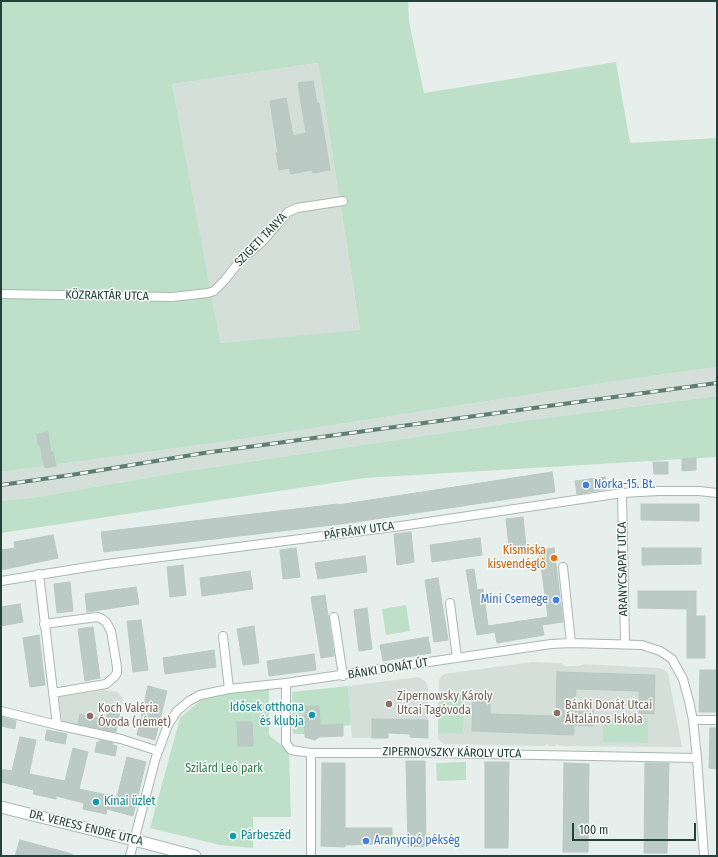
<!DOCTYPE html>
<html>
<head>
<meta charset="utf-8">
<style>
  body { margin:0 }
  #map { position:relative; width:718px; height:857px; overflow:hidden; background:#e6efeb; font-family:"Fira Sans Condensed",sans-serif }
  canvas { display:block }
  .frame { position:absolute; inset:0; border:2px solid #24423a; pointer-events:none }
  .scale { position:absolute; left:572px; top:823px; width:124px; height:18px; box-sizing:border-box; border:2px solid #24423a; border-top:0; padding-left:5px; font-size:12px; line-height:14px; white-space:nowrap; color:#24423a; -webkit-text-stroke:3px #f7fbf9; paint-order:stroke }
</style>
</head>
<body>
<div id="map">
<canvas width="718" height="857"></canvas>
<div class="frame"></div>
<div class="scale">100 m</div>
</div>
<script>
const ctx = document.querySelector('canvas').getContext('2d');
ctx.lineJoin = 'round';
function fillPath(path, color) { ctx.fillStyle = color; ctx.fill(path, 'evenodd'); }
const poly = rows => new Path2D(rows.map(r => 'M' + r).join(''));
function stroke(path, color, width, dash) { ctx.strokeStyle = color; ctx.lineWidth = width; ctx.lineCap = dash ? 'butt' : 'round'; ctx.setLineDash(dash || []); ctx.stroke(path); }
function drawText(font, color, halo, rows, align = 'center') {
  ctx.font = font + ' "Fira Sans Condensed",sans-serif'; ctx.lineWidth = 3; ctx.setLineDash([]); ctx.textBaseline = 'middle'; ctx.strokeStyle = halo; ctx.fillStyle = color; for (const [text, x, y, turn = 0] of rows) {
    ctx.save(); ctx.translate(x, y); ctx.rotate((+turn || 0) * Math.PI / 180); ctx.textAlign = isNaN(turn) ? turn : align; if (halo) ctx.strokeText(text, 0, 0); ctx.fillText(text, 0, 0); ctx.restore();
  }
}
const built = poly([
  [318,63,360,331,219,343,172,84],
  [717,367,717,396,537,419,187,471,37,497,1,501,1,472,236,440,630,379],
  [532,662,560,663,566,666,579,666,584,664,659,668,664,670,668,673,682,747,560,746,556,744,556,746,549,746,548,744,544,746,444,744,438,739,439,681,440,678,444,674],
  [419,677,426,682,428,688,428,738,410,737,410,734,388,733,388,738,352,738,348,686],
  [104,690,117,692,123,698,115,734,102,731,102,729,78,724,77,726,65,724,62,721,59,697]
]);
const green = poly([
  [1,1,408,1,409,22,424,93,616,62,630,143,717,138,717,367,630,379,236,440,1,472],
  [318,63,360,330,220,343,172,84],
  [717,396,717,457,365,478,1,533,1,501,37,497,187,471,537,419],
  [406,605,410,631,386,635,382,609],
  [348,686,351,725,343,726,343,724,320,725,319,706,304,706,305,734,293,734,292,692],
  [269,688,269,735,289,751,291,817,253,817,253,848,220,845,150,828,180,718,207,695],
  [439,693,464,694,463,734,438,733],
  [603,718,648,718,648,743,603,742],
  [466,762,466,780,437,781,436,763]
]);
const building = poly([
  [313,81,317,103,319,103,330,170,313,173,312,170,291,174,289,168,279,170,276,153,278,153,270,101,286,98,293,136,306,133,298,83,313,81],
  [48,432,51,452,53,452,56,466,45,468,40,445,38,445,37,434,48,432],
  [696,458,696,470,682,471,682,459,696,458],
  [653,462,668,462,668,474,654,474,653,462],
  [552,472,555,492,349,523,104,552,101,532,338,504,338,505,552,472],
  [605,477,606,489,577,494,575,481,605,477],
  [641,504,699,504,699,521,641,520,641,504],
  [523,517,526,546,509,547,506,519,523,517],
  [411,532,414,562,397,565,394,534,411,532],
  [53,535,58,558,1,570,1,550,15,548,14,542,53,535],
  [480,538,482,555,432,562,430,545,480,538],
  [296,548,300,577,283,579,280,550,296,548],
  [554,548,563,622,542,625,544,635,497,643,495,632,477,635,466,570,474,569,477,590,483,589,488,626,548,617,539,550,554,548],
  [642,548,701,548,701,564,642,565,642,548],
  [365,556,367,572,318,579,315,563,365,556],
  [183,565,186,595,170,597,167,567,183,565],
  [250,571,253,589,202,596,200,578,250,571],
  [438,578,448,640,434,642,425,580,438,578],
  [70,582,73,611,57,613,54,584,70,582],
  [136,587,139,604,87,612,85,594,136,587],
  [638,591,696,591,696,616,705,616,705,658,687,658,687,609,638,608,638,591],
  [325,595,334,656,321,658,311,597,325,595],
  [20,604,23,622,1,626,1,607,20,604],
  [367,608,372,649,359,651,354,610,367,608],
  [141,620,148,670,133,672,127,621,141,620],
  [254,626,259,663,243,665,237,629,254,626],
  [93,627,100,678,85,681,78,629,93,627],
  [39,635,45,685,30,687,23,638,39,635],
  [428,637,431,653,383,661,380,645,428,637],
  [214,650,216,667,165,674,163,658,214,650],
  [314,654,316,670,269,676,267,661,314,654],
  [700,670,717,670,717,712,699,712,700,670],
  [557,672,655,675,654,714,639,713,639,691,576,689,575,709,593,709,593,726,574,725,574,735,472,731,473,693,490,693,490,714,556,716,557,672],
  [148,686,167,691,155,740,137,735,148,686],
  [304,706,319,706,320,725,343,724,343,736,319,737,315,740,305,737,304,706],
  [109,708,120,711,116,732,78,724,80,714,106,720,109,708],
  [1,717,16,721,15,729,1,726,1,717],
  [372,719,428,720,428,738,410,737,410,734,388,733,388,738,372,738,372,719],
  [237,722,252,722,253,746,238,746,237,722],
  [710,728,717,728,717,769,709,768,710,728],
  [47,730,67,734,65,744,45,740,47,730],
  [20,737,36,740,29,774,65,781,73,748,88,752,79,789,117,797,127,757,146,762,133,816,107,809,106,814,83,809,84,803,56,796,56,799,33,794,34,790,1,782,1,769,12,771,20,737],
  [100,740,113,743,113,745,117,746,115,756,95,752,97,742,100,742,100,740],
  [406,761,425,761,426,846,408,847,406,761],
  [485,762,509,762,508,848,485,848,485,762],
  [322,763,345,763,345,828,392,828,392,844,345,845,345,847,321,846,322,763],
  [564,763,589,764,588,852,563,852,564,763],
  [645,763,669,763,667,853,644,853,645,763],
  [20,840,72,854,72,856,15,856,20,840]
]);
const street = poly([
  [1,294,172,297,208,293,214,291,224,281,240,261,262,242,288,212,297,208,343,201],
  [622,493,625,644],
  [563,567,571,643],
  [39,574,57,725],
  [1,581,107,564,401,526,622,493,659,491,699,491,717,493],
  [450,603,457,658],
  [334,617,343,676],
  [44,624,97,617,102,619,106,622,111,631,117,667,117,673,114,677,106,684,53,693],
  [223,636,229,689],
  [286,683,286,743,291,750,311,753],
  [1,711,57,725,121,739,158,751],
  [693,720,717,720],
  [130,856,156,757,168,725,177,711,189,701,200,695,229,689,286,683,551,644,571,643,642,645,660,651,672,659,683,679,689,701,693,720,697,758,704,856],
  [311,856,311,753,432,753,697,758]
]);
const secondary = poly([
  [1,807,134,840,195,856]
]);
const rail = poly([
  [1,485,71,475,204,453,717,383]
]);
const markers = [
  [586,485,4,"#3f7fe0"],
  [554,558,4,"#e8710a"],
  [556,600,4,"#3f7fe0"],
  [389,704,4,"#8d6e63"],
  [557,713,4,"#8d6e63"],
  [312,715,4,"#0f9aa8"],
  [90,716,4,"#8d6e63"],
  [96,802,4,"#0f9aa8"],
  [233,836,4,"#0f9aa8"],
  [366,841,4,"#3f7fe0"]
];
const streetNames = [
  ["SZIGETI TANYA",261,240,-46],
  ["KÖZRAKTÁR UTCA",107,296,1],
  ["PÁFRÁNY UTCA",359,531,-8],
  ["ARANYCSAPAT UTCA",623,569,-91],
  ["BÁNKI DONÁT ÚT",388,669,-9],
  ["ZIPERNOVSZKY KÁROLY UTCA",452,753,1],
  ["DR. VERESS ENDRE UTCA",86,828,14]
];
const shopNames = [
  ["Norka-15. Bt.",594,485],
  ["Mini Csemege",548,600,"right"],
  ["Aranycipó pékség",374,841]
];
const foodNames = [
  ["Kismiska",546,551],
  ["kisvendéglő",546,565]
];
const educationNames = [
  ["Zipernowsky Károly",397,697],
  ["Utcai Tagóvoda",397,711],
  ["Bánki Donát Utcai",565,706],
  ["Általános Iskola",565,720],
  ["Koch Valéria",98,709],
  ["Óvoda (német)",98,723]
];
const cultureNames = [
  ["Idősek otthona",304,708,"right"],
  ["és klubja",304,722,"right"],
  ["Kínai üzlet",104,802],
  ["Párbeszéd",241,836]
];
const parkNames = [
  ["Szilárd Leó park",224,769]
];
fillPath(built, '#d4dfda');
fillPath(green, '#bfe0c8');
fillPath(building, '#bbcac4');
stroke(building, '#b8c9c2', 1);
stroke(street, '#a8b8b2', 10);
stroke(secondary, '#a4bbb3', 13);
stroke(street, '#fff', 8);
stroke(secondary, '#fff', 11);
stroke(rail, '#5f7d75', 4);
stroke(rail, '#f7fbf9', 2.5, [8]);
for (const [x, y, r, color] of markers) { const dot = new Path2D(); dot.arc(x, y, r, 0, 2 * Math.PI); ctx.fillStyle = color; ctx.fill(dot); stroke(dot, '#f7fbf9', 1.5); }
drawText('12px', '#24423a', '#f7fbf9', streetNames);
drawText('12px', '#366cbe', '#f7fbf9', shopNames, 'left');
drawText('12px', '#c56008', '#f7fbf9', foodNames, 'right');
drawText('12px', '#785e54', '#f7fbf9', educationNames, 'left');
drawText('12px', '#0d838f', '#f7fbf9', cultureNames, 'left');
drawText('12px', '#2d7a4b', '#f7fbf9', parkNames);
</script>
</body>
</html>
